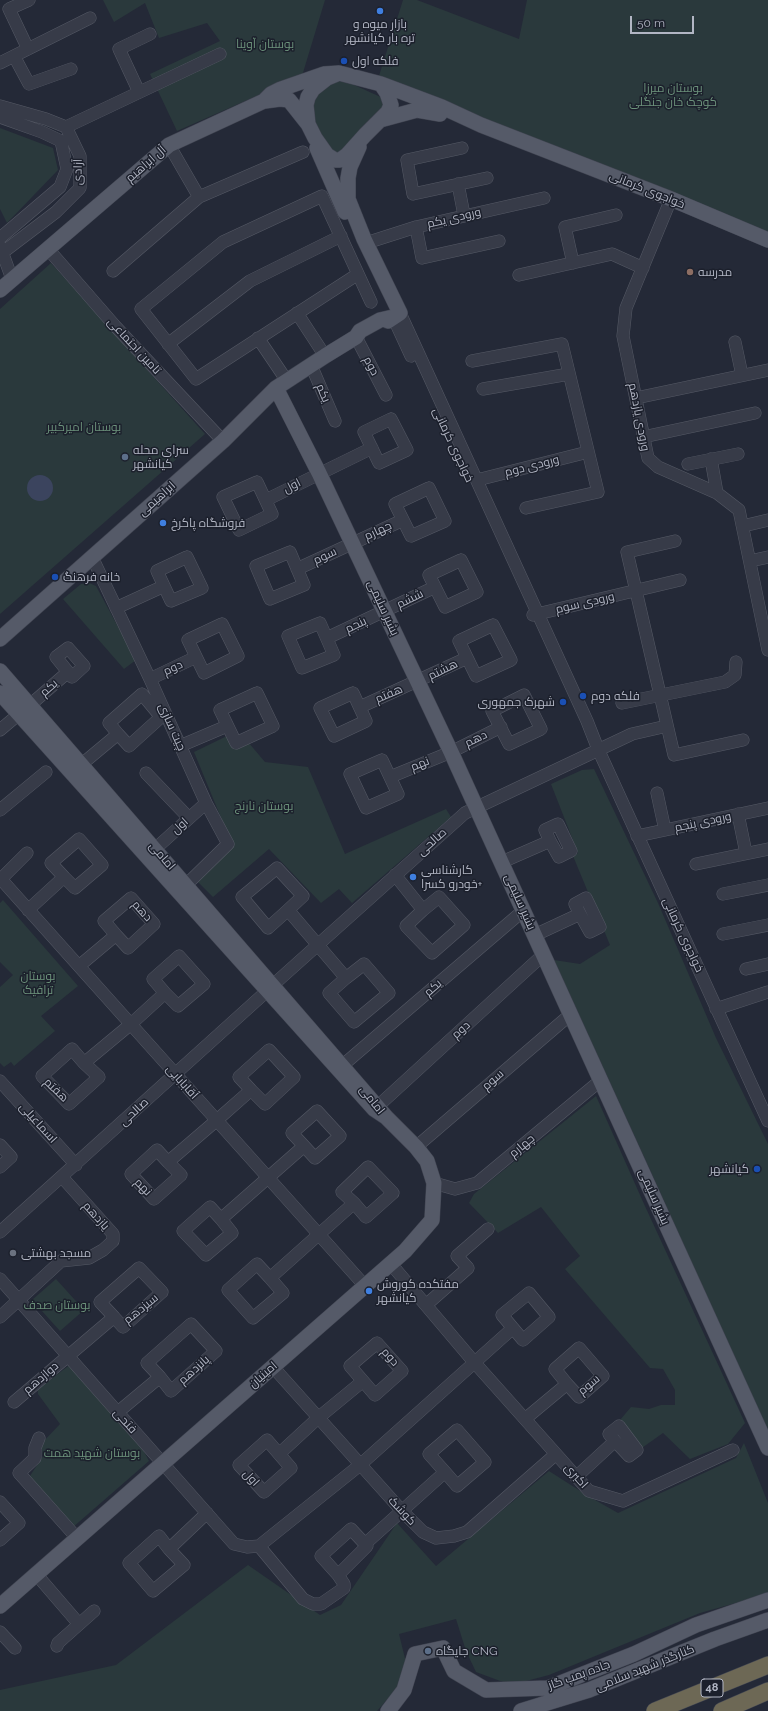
<!DOCTYPE html>
<html>
<head>
<meta charset="utf-8">
<style>
  body { margin:0 }
  #map { position:relative; width:768px; height:1711px; overflow:hidden; background:#242937; font-family:Raleway,sans-serif }
  canvas { display:block }
  .scale { position:absolute; left:630px; top:16px; width:64px; height:18px; box-sizing:border-box; border:2px solid #b2b6c4; border-top:0; padding-left:5px; font-size:12px; line-height:14px; white-space:nowrap; color:#b2b6c4; -webkit-text-stroke:3px #1c202c; paint-order:stroke }
</style>
</head>
<body>
<div id="map">
<canvas width="768" height="1711"></canvas>
<div class="scale">50 m</div>
</div>
<script>
const ctx = document.querySelector('canvas').getContext('2d');
ctx.lineJoin = 'round';
function fillPath(path, color) { ctx.fillStyle = color; ctx.fill(path, 'evenodd'); }
const poly = rows => new Path2D(rows.map(r => 'M' + r).join(''));
function stroke(path, color, width, dash) { ctx.strokeStyle = color; ctx.lineWidth = width; ctx.lineCap = dash ? 'butt' : 'round'; ctx.setLineDash(dash || []); ctx.stroke(path); }
function drawText(font, color, halo, rows, align = 'center') {
  ctx.font = font + ' Raleway,Cairo,sans-serif'; ctx.lineWidth = 3; ctx.setLineDash([]); ctx.textBaseline = 'middle'; ctx.strokeStyle = halo; ctx.fillStyle = color; for (const [text, x, y, turn = 0] of rows) {
    ctx.save(); ctx.translate(x, y); ctx.rotate((+turn || 0) * Math.PI / 180); ctx.textAlign = isNaN(turn) ? turn : align; if (halo) ctx.strokeText(text, 0, 0); ctx.fillText(text, 0, 0); ctx.restore();
  }
}
const green = poly([
  [103,0,325,0,302,76,177,131,150,74,220,41,207,23,159,38,145,3,114,22],
  [403,0,417,0,519,39,527,0,768,0,768,236,378,79],
  [339,81,352,84,385,99,385,109,372,117,348,143,343,154,330,154,311,113,314,99,318,93,331,83],
  [0,128,53,148,58,170,7,223,0,209],
  [51,263,205,434,0,614,0,309],
  [89,583,96,586,136,660,124,669,63,599,81,584],
  [229,735,248,742,265,762,308,767,345,854,446,809,451,817,352,903,339,889,321,903,269,849,213,897,198,882,233,847,194,752],
  [594,769,658,903,716,1038,768,1144,768,1435,661,1194,554,960,580,964,610,945,573,856,578,853,551,784,582,770],
  [3,900,78,986,41,1016,55,1031,14,1066,11,1062,4,1067,0,1063,0,987,13,975,0,962,0,903],
  [596,1096,644,1204,745,1423,728,1444,690,1459,663,1433,639,1450,620,1420,631,1407,649,1409,661,1405,675,1405,675,1390,663,1369,650,1368,565,1269,580,1256,541,1207,498,1233,469,1203,474,1194],
  [56,1279,84,1310,60,1331,32,1300],
  [71,1364,137,1438,149,1461,72,1528,28,1479,43,1456,41,1444,60,1424,38,1394,38,1389],
  [744,1443,768,1503,768,1594,700,1613,549,1675,511,1685,476,1672,466,1651,456,1619,399,1634,409,1675,377,1711,0,1711,0,1690,116,1665,248,1565,320,1615,341,1605,397,1523,436,1566,549,1471,588,1496,618,1513,736,1458]
]);
const water = poly([
  '27 488a13 13 0 1 1 26 0a13 13 0 1 1-26 0Z'
]);
const minor = poly([
  [28,49,9,9,29,0],
  [14,56,29,84,71,69],
  [0,63,90,18],
  [139,92,119,49,150,34],
  [0,106,46,119,66,127,80,156,80,188,56,212,2,253],
  [0,117,42,132,61,141,67,169,60,187,0,238],
  [66,127,220,54],
  [169,145,199,197],
  [462,148,407,160,413,194,487,178],
  [458,184,464,215],
  [671,199,626,308,623,336,648,458,658,467,717,493,739,510,768,650],
  [416,227,422,258,499,241],
  [366,243,416,227,544,198],
  [0,246,12,279],
  [48,249,115,326,223,441],
  [573,263,565,227,616,215],
  [113,271,199,197,303,152],
  [358,274,196,379,141,309,223,242,322,196,371,302],
  [519,275,612,254,643,268],
  [297,313,325,356],
  [400,313,587,721,598,749,768,1121],
  [393,317,411,356],
  [356,337,386,395],
  [258,338,287,381],
  [735,342,742,375],
  [168,344,250,281,341,236],
  [472,361,562,344,598,492,526,508],
  [311,365,335,421],
  [483,389,569,374],
  [636,398,768,370],
  [391,419,407,450,379,463,364,432,391,419],
  [643,437,755,413],
  [711,459,717,493],
  [688,464,738,454],
  [477,480,588,452],
  [257,482,272,514,239,530,223,497,257,482],
  [429,488,445,521,411,536,395,504,429,488],
  [266,500,372,448],
  [743,526,768,520],
  [675,541,627,552,674,755,743,740],
  [290,552,304,585,270,599,256,566,290,552],
  [92,557,150,679,206,803,228,844,186,885],
  [187,557,202,588,171,601,157,571,187,557],
  [461,560,477,592,445,607,429,575,461,560],
  [750,561,768,557],
  [297,569,403,520],
  [116,608,164,586],
  [533,615,680,580],
  [320,623,334,655,302,668,288,636,320,623],
  [222,624,238,656,204,673,188,640,222,624],
  [493,625,511,660,476,676,459,641,493,625],
  [327,638,435,587],
  [68,648,84,666,72,677,56,657,68,648],
  [150,679,196,657],
  [257,693,273,726,236,743,220,710,257,693],
  [353,693,366,721,334,736,320,708,353,693],
  [524,695,541,729,509,744,492,711,524,695],
  [622,703,725,682,735,675,736,662],
  [30,705,68,672],
  [360,707,467,658],
  [0,730,19,714],
  [180,746,227,726],
  [382,760,398,794,366,808,350,774,382,760],
  [82,764,118,734,109,723,142,694,161,717,129,746,118,734],
  [146,773,189,818],
  [390,777,451,752,501,727],
  [657,793,665,830],
  [0,810,46,772],
  [738,814,746,853],
  [637,836,768,808],
  [155,849,206,803],
  [502,862,550,841,545,830,558,824,571,851,559,857,550,841],
  [696,864,768,849],
  [395,875,423,910,439,897,464,925,432,953,406,926,423,910],
  [0,878,365,1286],
  [1,879,27,853],
  [723,894,768,885],
  [28,910,64,877,51,863,79,839,102,865,75,888,64,877],
  [288,910,303,896,277,868,242,897,268,928,288,910,346,978,329,993,354,1022,389,993,364,964,346,978],
  [723,934,768,925],
  [535,935,580,914,575,904,586,898,600,927,590,932,580,914],
  [79,966,116,935,104,921,131,898,154,924,128,948,116,935],
  [746,969,768,964],
  [273,985,465,813,632,734,667,726],
  [716,1009,768,992],
  [84,1063,99,1077,69,1104,42,1076,72,1049,84,1063,131,1024,165,993,153,979,179,956,204,984,178,1006,165,993],
  [343,1065,524,910],
  [0,1081,76,1165],
  [378,1106,544,954],
  [0,1145,11,1157,0,1167],
  [416,1147,571,1014],
  [168,1162,181,1175,154,1199,131,1174,157,1150,168,1162,217,1120,251,1090,239,1077,269,1050,294,1077,265,1104,251,1090],
  [434,1183,455,1189,477,1183,601,1080],
  [221,1219,232,1233,206,1255,183,1231,210,1207,221,1219,304,1146,292,1133,317,1111,340,1136,315,1158,304,1146],
  [0,1232,267,991],
  [391,1264,474,1362,589,1491,623,1501,733,1450],
  [270,1278,283,1293,253,1318,228,1290,257,1264,270,1278,354,1203,342,1192,368,1167,393,1193,366,1217,354,1203],
  [0,1279,234,1544,247,1547,259,1546],
  [529,1293,549,1317,523,1340,502,1315,529,1293],
  [426,1305,468,1268,457,1256,488,1229],
  [0,1317,61,1261,89,1258,103,1250,113,1241,113,1234,62,1177],
  [273,1367,402,1511,423,1532,436,1538,454,1536,467,1532,556,1454],
  [14,1402,114,1317,100,1302,139,1268,162,1292,123,1327,114,1317],
  [118,1412,160,1377,147,1363,191,1324,216,1351,171,1391,160,1377],
  [525,1419,567,1384,555,1369,579,1348,603,1376,579,1397,567,1384],
  [39,1438,35,1448,35,1458,19,1473,77,1538],
  [279,1454,291,1468,264,1492,239,1465,267,1440,279,1454,318,1418,363,1381,350,1366,377,1343,402,1371,375,1395,363,1381],
  [576,1477,615,1441,609,1434,619,1426,637,1450,629,1456,615,1441],
  [0,1502,19,1523,0,1540],
  [365,1544,367,1546,338,1575,321,1556,351,1529,365,1544,445,1472,429,1454,457,1430,485,1462,457,1486,445,1472],
  [259,1546,360,1465,513,1328],
  [259,1546,303,1599,313,1604,321,1604,344,1588,344,1584,338,1575],
  [169,1549,184,1565,153,1591,129,1563,159,1536,169,1549,207,1513],
  [36,1574,79,1624],
  [0,1632,15,1648],
  [57,1646,58,1643,94,1611]
]);
const major = poly([
  [339,73,381,84,387,93,391,105,388,112,365,135,347,155,340,160,335,160,327,155,315,138,308,124,306,105,308,97,313,89,327,78,339,73],
  [381,84,442,107,481,125,671,199,768,240],
  [265,101,280,99,289,100,308,124],
  [380,120,417,110,440,114],
  [359,147,350,167,348,178,348,199,364,239,400,313,388,321],
  [317,148,345,212],
  [0,290,169,145,264,101,271,94,281,89,324,74,339,73],
  [276,388,319,473,451,752,768,1448],
  [0,639,223,441,276,388,325,356,356,337,360,331,380,320,393,317],
  [0,671,386,1117,374,1109,0,693],
  [0,1606,405,1251,432,1220,434,1183,427,1161,416,1147,386,1117],
  [388,1711,404,1690,415,1654,443,1648,454,1671,486,1690,548,1688,634,1654,696,1625,768,1600],
  [521,1711,589,1690,715,1639,768,1620]
]);
const highway = poly([
  [655,1711,768,1665],
  [722,1711,768,1691]
]);
const markers = [
  [380,11,4,"#3f7fe0"],
  [344,61,4,"#1a4fb4"],
  [690,272,4,"#8d6e63"],
  [125,457,4,"#5c6f8a"],
  [163,523,4,"#3f7fe0"],
  [55,577,4,"#1a4fb4"],
  [583,696,4,"#1a4fb4"],
  [563,702,4,"#1a4fb4"],
  [413,877,4,"#3f7fe0"],
  [757,1169,4,"#1a4fb4"],
  [13,1253,4,"#6b7280"],
  [369,1291,4,"#3f7fe0"],
  [428,1651,4,"#5c6f8a"]
];
const shields = [
  [712,1688,22]
];
const shieldNames = [
  ["48",712,1688]
];
const poiNames = [
  ["بازار میوه و",380,24,"center"],
  ["تره بار کیانشهر",380,38,"center"],
  ["فلکه اول",352,61],
  ["مدرسه",698,272],
  ["سرای محله",133,450],
  ["کیانشهر",133,464],
  ["فروشگاه پاکرخ",171,523],
  ["خانه فرهنگ",63,577],
  ["فلکه دوم",591,696],
  ["شهرک جمهوری",555,702,"right"],
  ["کارشناسی",421,870],
  ["خودرو کسرا+",421,884],
  ["کیانشهر",749,1169,"right"],
  ["مسجد بهشتی",21,1253],
  ["مفتکده کوروش",377,1284],
  ["کیانشهر",377,1298],
  ["جایگاه CNG",436,1651]
];
const parkNames = [
  ["بوستان آوینا",265,44],
  ["بوستان میرزا",673,88],
  ["کوچک خان جنگلی",673,102],
  ["بوستان امیرکبیر",84,427],
  ["بوستان نارنج",264,806],
  ["بوستان",38,976],
  ["ترافیک",38,990],
  ["بوستان صدف",57,1305],
  ["بوستان شهید همت",92,1453]
];
const streetNames = [
  ["آل ابراهیم",146,164,-41],
  ["آزادی",78,172,-89],
  ["خواجوی کرمانی",647,190,22],
  ["ورودی یکم",454,218,-13],
  ["تامین اجتماعی",134,346,47],
  ["دوم",371,366,62],
  ["یکم",323,393,67],
  ["ورودی یازدهم",639,417,79],
  ["خواجوی کرمانی",453,445,65],
  ["ورودی دوم",532,466,-14],
  ["اول",292,486,-27],
  ["ابراهیمی",157,499,-42],
  ["چهارم",378,531,-25],
  ["سوم",325,556,-25],
  ["ششم",410,599,-26],
  ["ورودی سوم",585,603,-13],
  ["بشیر سلیمی",383,608,65],
  ["پنجم",356,625,-25],
  ["دوم",173,668,-25],
  ["هشتم",443,670,-26],
  ["یکم",49,688,-41],
  ["هفتم",389,694,-23],
  ["چیت سازی",172,727,66],
  ["دهم",476,739,-26],
  ["نهم",420,764,-22],
  ["ورودی پنجم",703,822,-12],
  ["اول",180,826,-42],
  ["صالحی",432,842,-42],
  ["امامی",162,856,49],
  ["بشیر سلیمی",520,902,66],
  ["دهم",142,911,48],
  ["خواجوی کرمانی",683,935,65],
  ["یکم",433,988,-41],
  ["دوم",461,1030,-42],
  ["سوم",493,1080,-41],
  ["آقابابایی",182,1082,48],
  ["هفتم",56,1090,44],
  ["امامی",372,1100,52],
  ["صالحی",134,1112,-43],
  ["اسماعیلی",38,1123,48],
  ["چهارم",522,1146,-40],
  ["نهم",143,1187,46],
  ["بشیر سلیمی",654,1197,66],
  ["یازدهم",96,1216,48],
  ["سیزدهم",141,1309,-39],
  ["دوم",390,1357,48],
  ["پانزدهم",194,1370,-42],
  ["امینیان",263,1375,-41],
  ["دوازدهم",41,1378,-41],
  ["سوم",589,1385,-40],
  ["فتحی",125,1421,48],
  ["اکبری",576,1476,48],
  ["اول",251,1478,47],
  ["کوشک",402,1511,47],
  ["کنارگذر شهید سلامی",645,1668,-22],
  ["جاده پمپ گاز",579,1675,-20]
];
fillPath(green, '#2a393c');
fillPath(water, '#3b445e');
stroke(minor, '#555965', 13);
stroke(major, '#404451', 16);
stroke(highway, '#424652', 18);
stroke(minor, '#373b48', 12);
stroke(major, '#555a68', 15);
stroke(highway, '#6d6855', 17);
for (const [x, y, r, color] of markers) { const dot = new Path2D(); dot.arc(x, y, r, 0, 2 * Math.PI); ctx.fillStyle = color; ctx.fill(dot); stroke(dot, '#1c202c', 1.5); }
for (const [x, y, w] of shields) { const box = new Path2D(); box.roundRect(x - w / 2, y - 9, w, 18, 3); ctx.fillStyle = '#1c202c'; ctx.fill(box); stroke(box, '#b2b6c4', 1); }
drawText('bold 11px', '#b2b6c4', null, shieldNames);
drawText('12px', '#b2b6c4', '#1c202c', poiNames, 'left');
drawText('12px', '#6c927b', '#1c202c', parkNames);
drawText('12px', '#b2b6c4', '#1c202c', streetNames);
</script>
</body>
</html>
